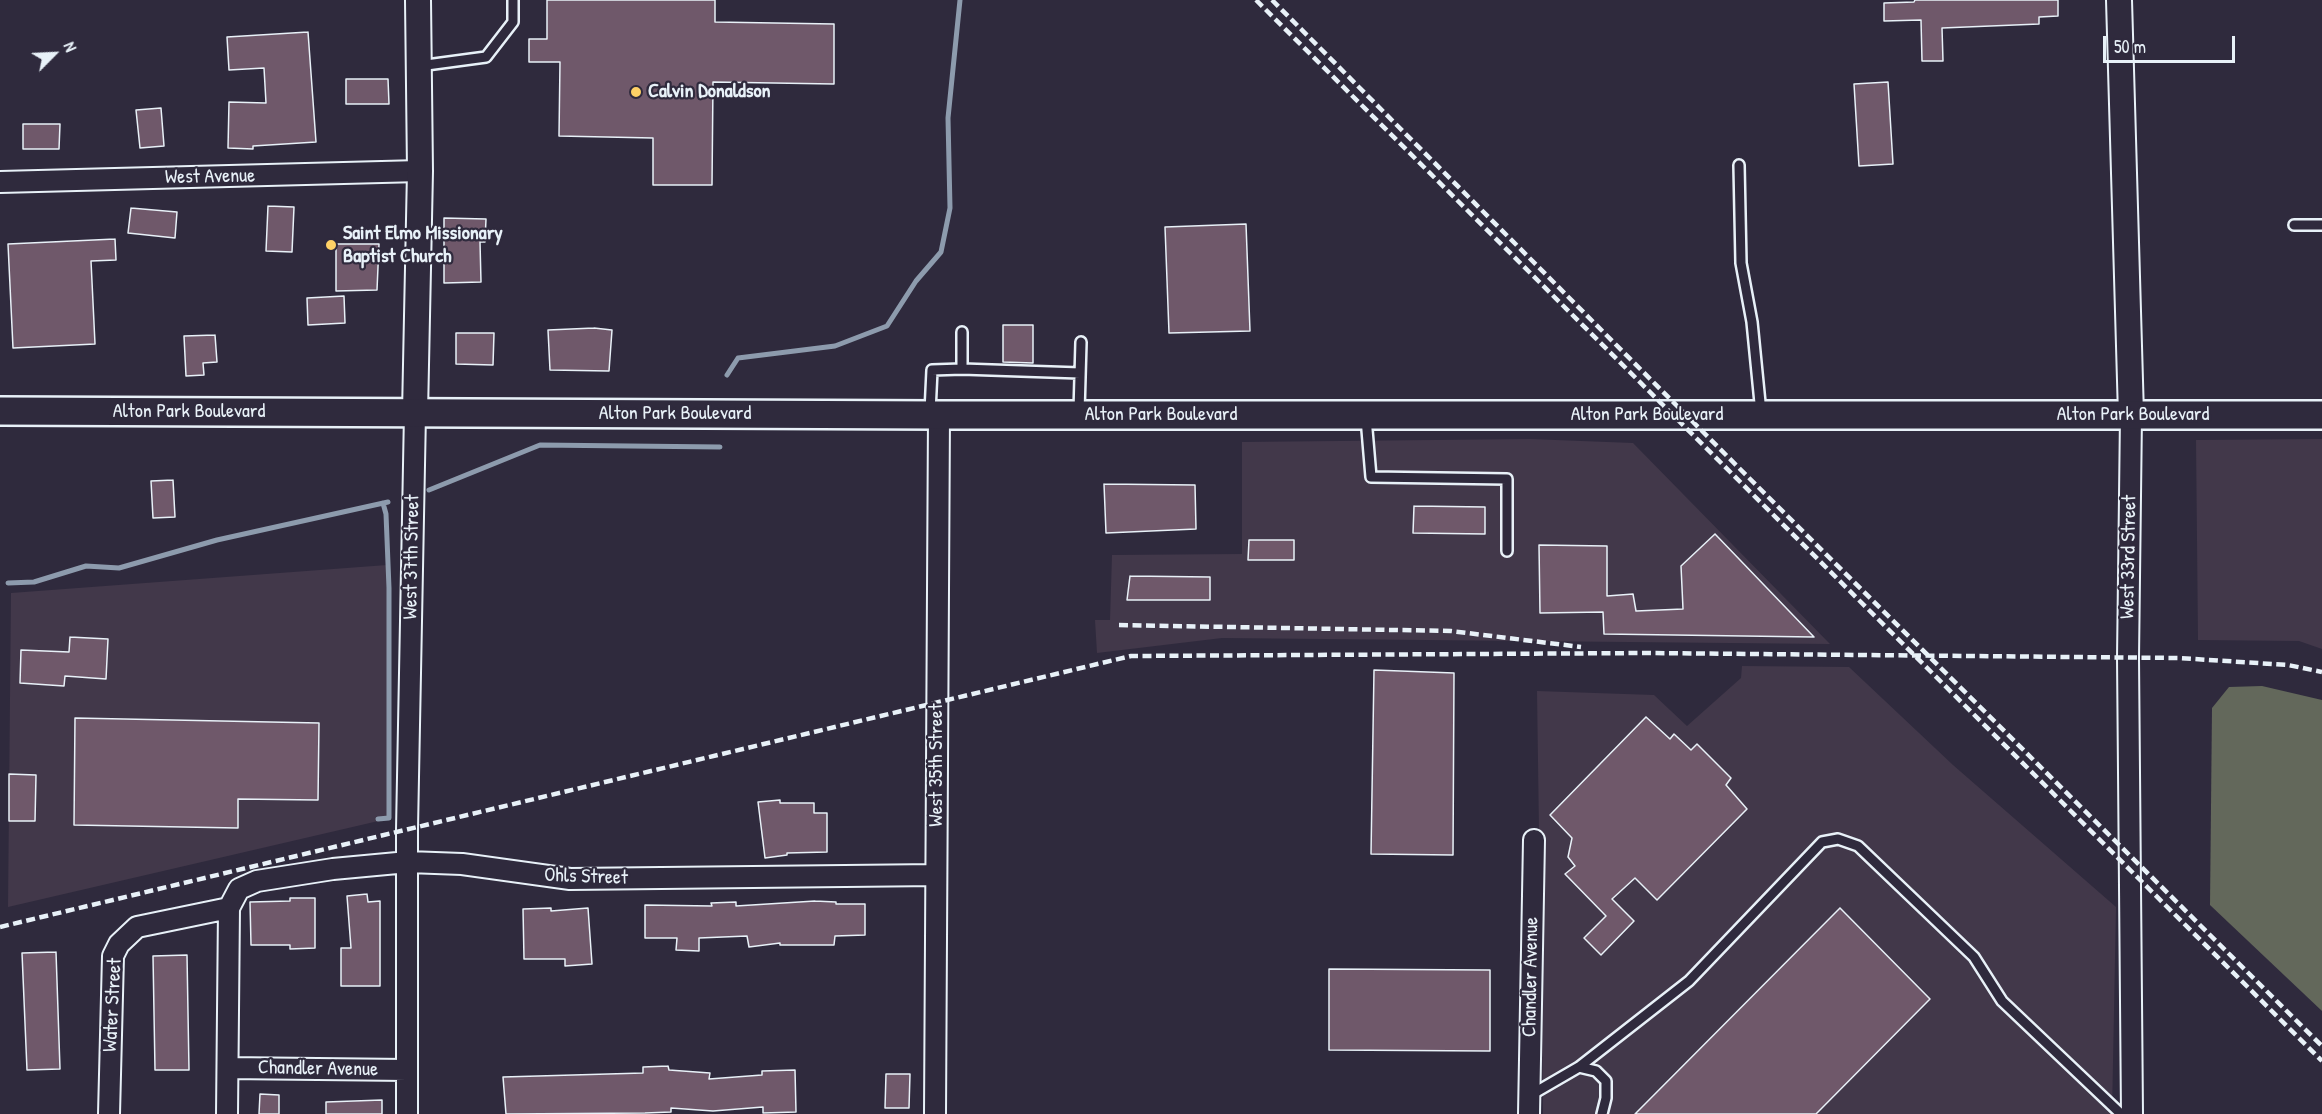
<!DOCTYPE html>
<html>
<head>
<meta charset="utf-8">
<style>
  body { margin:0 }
  #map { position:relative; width:2322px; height:1114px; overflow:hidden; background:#2f2a3d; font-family:"Patrick Hand",sans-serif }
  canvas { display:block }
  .north { position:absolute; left:24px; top:24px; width:60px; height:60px; -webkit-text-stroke:4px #2f2a3d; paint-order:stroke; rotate:66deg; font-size:16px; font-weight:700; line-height:24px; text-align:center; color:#e8f1f8 }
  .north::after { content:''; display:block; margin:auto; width:21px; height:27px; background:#e8f1f8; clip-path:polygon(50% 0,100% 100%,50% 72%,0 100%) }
  .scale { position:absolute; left:2103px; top:36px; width:132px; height:27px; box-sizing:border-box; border:3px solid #e8f1f8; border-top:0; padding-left:8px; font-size:18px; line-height:21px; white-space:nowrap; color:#e8f1f8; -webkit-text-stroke:4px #2f2a3d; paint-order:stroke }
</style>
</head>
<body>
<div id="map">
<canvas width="2322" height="1114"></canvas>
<div class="north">N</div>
<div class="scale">50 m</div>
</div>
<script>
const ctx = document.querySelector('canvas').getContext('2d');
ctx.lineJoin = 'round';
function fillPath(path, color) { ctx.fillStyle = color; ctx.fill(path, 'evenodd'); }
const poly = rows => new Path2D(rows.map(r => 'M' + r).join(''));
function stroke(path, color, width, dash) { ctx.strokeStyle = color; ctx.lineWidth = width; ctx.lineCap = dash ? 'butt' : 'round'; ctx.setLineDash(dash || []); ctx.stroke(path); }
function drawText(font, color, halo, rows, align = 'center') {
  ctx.font = font + ' "Patrick Hand",sans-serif'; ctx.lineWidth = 4.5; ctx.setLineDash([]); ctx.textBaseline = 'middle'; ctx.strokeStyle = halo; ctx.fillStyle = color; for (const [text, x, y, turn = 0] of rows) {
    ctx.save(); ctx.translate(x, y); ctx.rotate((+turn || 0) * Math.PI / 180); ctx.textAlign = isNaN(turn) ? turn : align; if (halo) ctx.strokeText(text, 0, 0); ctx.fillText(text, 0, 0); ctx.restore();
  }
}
const built = poly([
  [1530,439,1633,443,1830,644,1222,638,1097,653,1095,620,1110,620,1112,555,1242,554,1242,442],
  [2322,439,2322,649,2299,641,2198,640,2196,440],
  [387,565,387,819,8,907,11,593],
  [1742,666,1849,667,1953,765,2116,907,2112,1114,1543,1114,1537,691,1654,695,1687,726,1741,678]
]);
const green = poly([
  [2262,686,2322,700,2322,1011,2210,905,2212,708,2229,687]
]);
const stream = poly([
  [727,375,738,358,835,346,887,326,916,281,941,252,950,208,948,118,960,0],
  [429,490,540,445,720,447],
  [8,583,34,582,86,566,119,568,217,540,388,502],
  [378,819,389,818,389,588,386,514,383,503]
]);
const building = poly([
  [547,0,715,0,715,22,834,24,834,84,713,82,712,185,653,185,653,138,559,136,560,62,529,62,529,39,547,39,547,0],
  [1915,0,2058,0,2058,16,2039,17,2039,24,1942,28,1943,61,1922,61,1921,20,1884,21,1884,3,1914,2,1915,0],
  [308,32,316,142,253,146,253,149,228,148,229,102,266,103,264,68,229,70,227,37,308,32],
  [346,79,388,79,389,104,346,104,346,79],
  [1888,82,1893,164,1859,166,1854,84,1888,82],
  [161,108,164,146,140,148,136,110,161,108],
  [23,124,60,124,59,149,23,149,23,124],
  [268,206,294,207,292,252,266,251,268,206],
  [131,208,177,212,175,238,128,233,131,208],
  [444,218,486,219,485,242,480,242,481,282,444,283,444,218],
  [1246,224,1250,331,1169,333,1165,227,1246,224],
  [115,239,116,260,91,261,95,344,13,348,8,244,115,239],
  [336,244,379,244,377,290,336,291,336,244],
  [344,296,345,323,308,325,307,298,344,296],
  [1003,325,1033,325,1033,363,1003,362,1003,325],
  [594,328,612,330,609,371,550,370,548,330,594,328],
  [456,333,494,333,493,365,456,364,456,333],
  [215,335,217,362,203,363,204,375,186,376,184,336,215,335],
  [173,480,175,517,153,518,151,481,173,480],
  [1104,484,1195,485,1196,529,1106,533,1104,484],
  [1414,506,1485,507,1485,534,1413,533,1414,506],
  [1715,534,1814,637,1604,634,1603,612,1540,613,1539,545,1607,546,1607,596,1633,594,1636,611,1683,609,1681,566,1715,534],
  [1249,540,1294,540,1294,560,1248,560,1249,540],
  [1130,576,1210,577,1210,600,1127,600,1130,576],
  [70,637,108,639,106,679,65,676,64,686,20,683,21,650,69,652,70,637],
  [1374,670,1454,673,1453,855,1371,854,1374,670],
  [1646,717,1670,739,1674,734,1691,750,1697,744,1731,778,1726,785,1747,809,1657,900,1635,878,1612,899,1634,921,1601,955,1584,938,1606,916,1565,874,1575,866,1568,857,1572,838,1550,815,1646,717],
  [75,718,319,723,318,800,238,799,238,828,74,825,75,718],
  [9,774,36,775,35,821,9,821,9,774],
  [780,800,780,803,814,803,814,813,827,813,827,852,787,853,787,855,765,858,758,802,780,800],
  [367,894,368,902,380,901,380,986,341,986,341,948,351,948,347,896,367,894],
  [290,898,315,898,315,948,290,949,290,945,251,945,250,902,290,901,290,898],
  [815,901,836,902,836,904,865,904,865,935,835,936,834,945,780,945,780,943,749,947,747,936,699,938,699,951,676,950,677,938,645,938,645,905,712,906,711,903,736,902,736,906,815,901],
  [551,908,551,911,588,908,592,964,565,966,565,959,524,959,523,909,551,908],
  [1840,908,1930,999,1816,1114,1635,1114,1840,908],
  [56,952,60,1069,27,1070,22,953,56,952],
  [187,955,189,1070,155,1070,153,956,187,955],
  [1329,969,1490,970,1490,1051,1329,1050,1329,969],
  [668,1066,669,1070,710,1073,709,1079,762,1075,762,1071,795,1070,796,1112,763,1113,763,1107,713,1111,671,1108,671,1112,645,1113,506,1114,503,1077,643,1073,643,1067,668,1066],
  [886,1074,910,1074,909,1108,885,1108,886,1074],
  [260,1094,279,1095,279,1114,259,1114,260,1094],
  [382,1100,382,1114,326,1114,326,1102,382,1100]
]);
const service = poly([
  [419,66,486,57,513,22,513,0],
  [1739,165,1741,263,1752,322,1761,413],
  [2294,225,2322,225],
  [962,332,962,369,1080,373],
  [930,412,932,370,962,369],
  [1079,412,1081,342],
  [1366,418,1371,477,1507,479,1507,551],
  [1579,1067,1689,981,1822,842,1838,839,1858,846,1974,957,2002,1001,2121,1114],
  [1529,1096,1579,1067,1596,1071,1606,1081,1606,1098,1602,1114]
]);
const minor = poly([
  [0,182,420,171],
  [2131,415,2128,658,2132,1114],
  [228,1068,407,1070],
  [109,1114,113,956,119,944,137,927,229,908],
  [227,1114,229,908,239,889,257,881,333,869,408,862,462,864,570,879,936,875],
  [407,1114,407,829,415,413],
  [935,1114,939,415],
  [1529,1114,1534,840]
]);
const tertiary = poly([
  [2119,0,2131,415],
  [415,413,420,171,418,0]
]);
const secondary = poly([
  [0,411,939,415,2322,415]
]);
const rail = poly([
  [1256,0,2322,1061],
  [1272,0,1738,467,2322,1046],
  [1119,625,1451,631,1581,647],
  [0,927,1131,656,1650,653,2179,658,2288,665,2322,672]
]);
const markers = [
  [636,92,6,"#ffd166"],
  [331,245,6,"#ffd166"]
];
const poiNames = [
  ["Calvin Donaldson",648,92],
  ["Saint Elmo Missionary",343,234],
  ["Baptist Church",343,257]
];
const streetNames = [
  ["West Avenue",210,177,-1],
  ["Alton Park Boulevard",189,412],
  ["Alton Park Boulevard",675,414],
  ["Alton Park Boulevard",1161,415],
  ["Alton Park Boulevard",1647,415],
  ["Alton Park Boulevard",2133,415],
  ["West 37th Street",412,557,-89],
  ["West 33rd Street",2129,557,-89],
  ["West 35th Street",937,765,-90],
  ["Ohls Street",586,877,2],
  ["Chandler Avenue",1531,977,-89],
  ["Water Street",113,1005,-87],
  ["Chandler Avenue",318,1069,1]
];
fillPath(built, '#42384a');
fillPath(green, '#63685b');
stroke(stream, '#8d9bad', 5);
fillPath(building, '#6f586a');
stroke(building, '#e8f1f8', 1.5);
stroke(service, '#e8f1f8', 14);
stroke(minor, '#e8f1f8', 24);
stroke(tertiary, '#e8f1f8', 28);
stroke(secondary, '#e8f1f8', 32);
stroke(service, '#2f2a3d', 9);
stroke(minor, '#2f2a3d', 20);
stroke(tertiary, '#2f2a3d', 24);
stroke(secondary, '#2f2a3d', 27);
stroke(rail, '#e8f1f8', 4.5, [9, 4.5]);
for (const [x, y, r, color] of markers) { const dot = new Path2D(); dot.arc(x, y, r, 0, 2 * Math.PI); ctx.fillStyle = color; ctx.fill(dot); stroke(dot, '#2f2a3d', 2); }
drawText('bold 20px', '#e8f1f8', '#2f2a3d', poiNames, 'left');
drawText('20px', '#e8f1f8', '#2f2a3d', streetNames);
</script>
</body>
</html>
